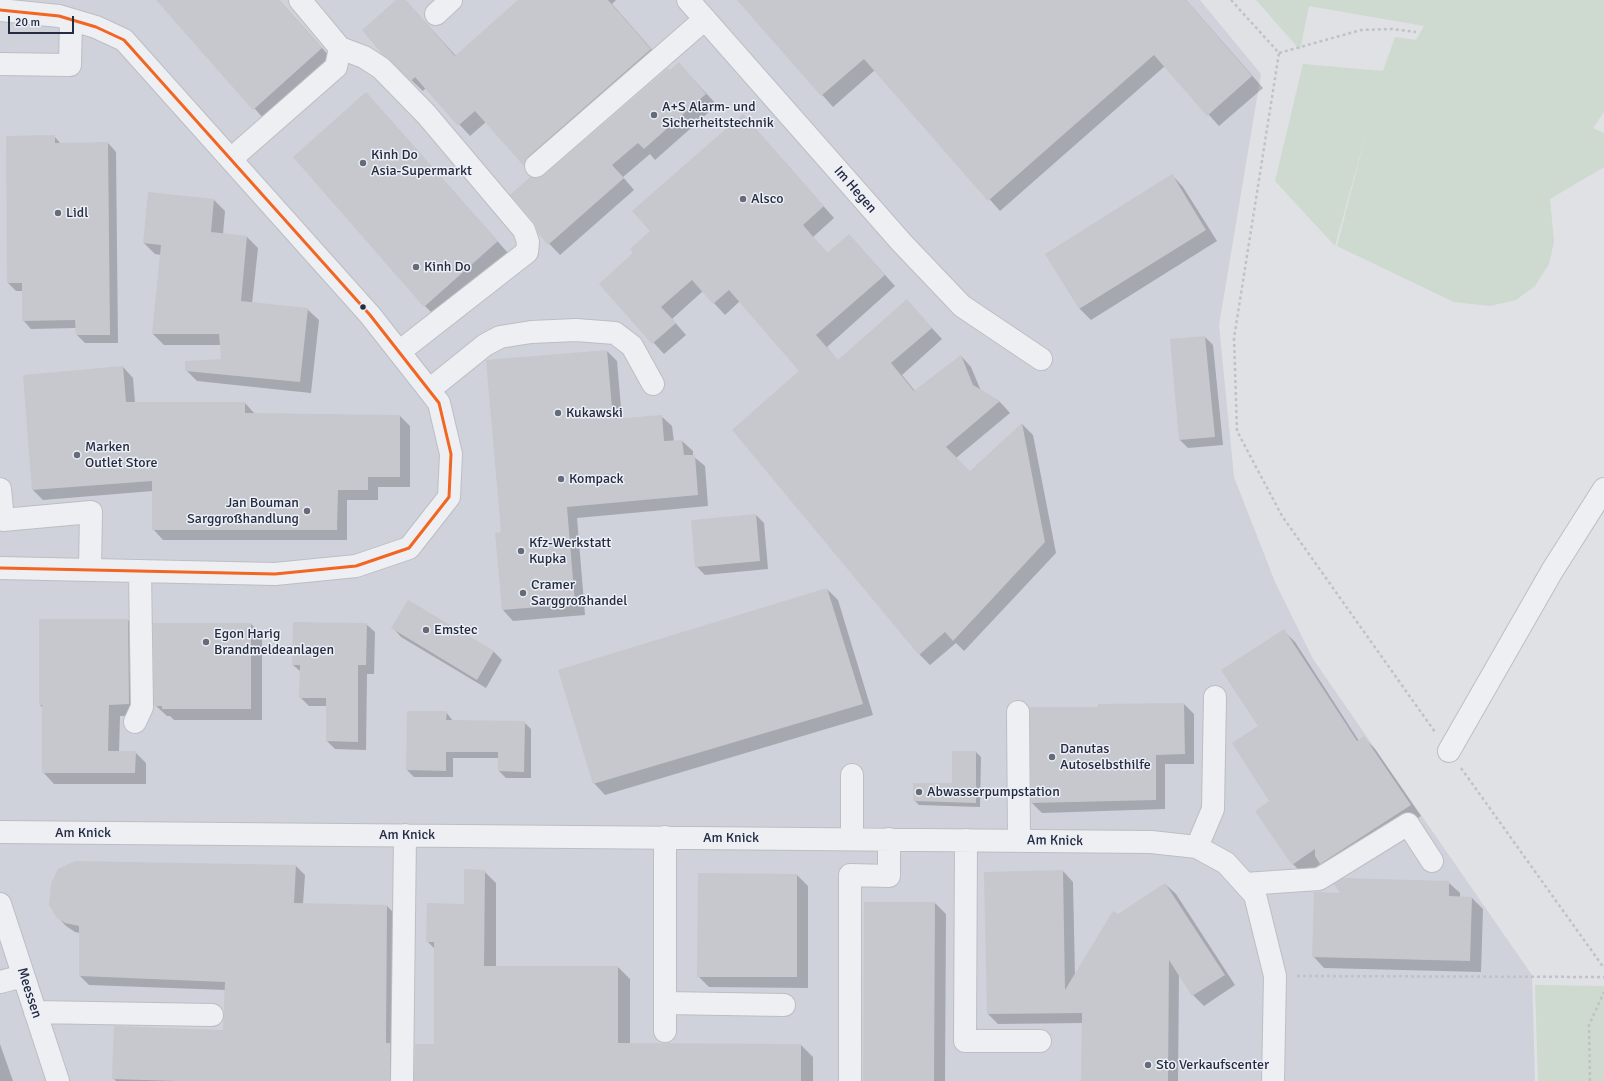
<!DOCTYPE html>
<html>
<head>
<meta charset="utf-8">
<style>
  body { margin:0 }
  #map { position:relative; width:1604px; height:1081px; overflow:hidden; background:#dfe1e5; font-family:Signika,sans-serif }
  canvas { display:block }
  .scale { position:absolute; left:8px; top:16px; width:66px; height:18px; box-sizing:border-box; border:2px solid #252b40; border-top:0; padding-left:5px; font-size:12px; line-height:14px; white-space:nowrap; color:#252b40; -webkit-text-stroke:3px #eceff6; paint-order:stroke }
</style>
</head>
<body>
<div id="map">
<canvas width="1604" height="1081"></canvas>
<div class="scale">20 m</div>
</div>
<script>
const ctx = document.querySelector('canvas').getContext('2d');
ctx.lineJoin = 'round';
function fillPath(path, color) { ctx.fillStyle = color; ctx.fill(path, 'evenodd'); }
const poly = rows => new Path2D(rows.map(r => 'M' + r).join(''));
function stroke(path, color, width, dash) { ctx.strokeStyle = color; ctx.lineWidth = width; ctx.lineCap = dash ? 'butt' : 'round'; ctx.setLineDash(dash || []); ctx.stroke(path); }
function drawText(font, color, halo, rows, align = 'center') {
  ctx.font = font + ' Signika,sans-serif'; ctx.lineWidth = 3; ctx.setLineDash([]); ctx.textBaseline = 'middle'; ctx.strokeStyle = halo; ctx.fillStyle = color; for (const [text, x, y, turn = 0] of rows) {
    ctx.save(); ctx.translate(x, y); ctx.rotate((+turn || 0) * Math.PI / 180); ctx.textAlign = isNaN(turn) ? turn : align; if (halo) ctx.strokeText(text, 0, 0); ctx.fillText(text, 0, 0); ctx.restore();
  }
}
const built = poly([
  [0,0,1200,0,1261,74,1219,325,1234,477,1275,582,1313,659,1532,975,1535,1081,0,1081]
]);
const green = poly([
  [1256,0,1604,0,1604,112,1593,128,1604,133,1604,167,1550,199,1554,242,1549,264,1535,286,1516,300,1490,306,1454,302,1337,246,1367,130,1335,246,1275,181,1303,64,1383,71,1395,37,1416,40,1424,26,1309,6,1300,50],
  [1535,985,1604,986,1604,1081,1538,1081]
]);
const shadow = poly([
  [158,0,279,0,332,59,264,119],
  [397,0,405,0,456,56,520,0,616,0,612,4,662,61,535,176,486,122,470,136,426,88,423,91,396,66],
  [738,0,1186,0,1263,88,1219,126,1165,66,1000,211,875,70,833,107],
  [679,64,717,105,655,160,650,154,623,177,634,190,560,255,539,233,538,179,545,176],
  [366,93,508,253,436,317,425,306],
  [743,115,834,218,813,237,828,254,849,235,895,286,827,347,838,361,907,301,942,339,902,375,915,391,961,356,971,367,981,391,1000,402,1010,413,956,458,970,472,1022,424,1033,435,1056,553,964,651,956,643,930,665,919,654,801,371,740,301,725,315,703,291,672,319,686,335,664,354,600,284,635,253],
  [54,136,61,144,108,143,116,152,118,343,85,343,77,335,76,328,31,329,23,320,23,291,16,291,8,283],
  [1172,175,1183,187,1217,241,1091,320,1080,309,1046,254],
  [214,200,225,211,223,234,247,237,258,248,252,304,307,309,319,320,311,393,197,381,186,370,222,360,221,345,164,345,153,334,161,255,155,254,144,243],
  [1205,337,1213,345,1223,445,1188,448,1180,440,1171,340],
  [607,351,617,361,622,419,661,416,672,426,674,442,682,441,693,451,693,456,705,466,708,506,577,518,585,615,513,621,503,610,502,533],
  [123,367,133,378,135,403,245,403,255,414,400,416,410,426,410,487,378,487,378,500,347,500,347,540,163,540,153,529,153,491,43,500,33,490],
  [756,515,764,523,768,569,705,575,696,566],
  [827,589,838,600,873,715,605,795,594,783],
  [409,601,494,652,502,660,486,688,401,637,393,628],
  [128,620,139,631,140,715,120,716,119,752,135,752,146,763,146,784,54,784,43,772,43,708,40,705],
  [251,624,262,635,262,720,174,720,170,716,167,716,155,705],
  [366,624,375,632,374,674,367,674,366,750,335,749,327,741,327,706,309,706,300,697,301,672,293,665],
  [1284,631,1295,642,1359,741,1364,738,1375,749,1421,816,1332,874,1322,863,1304,875,1293,864,1270,801,1259,727],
  [1184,704,1194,714,1194,764,1165,764,1165,809,1042,813,1032,803,1099,708],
  [408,712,446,712,453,721,524,722,531,729,531,778,506,778,499,771,499,758,453,758,453,777,414,777,407,770],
  [976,752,981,757,980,807,919,805,914,800,953,784],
  [296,866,305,875,303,904,387,906,396,915,399,1081,116,1081,113,1078,224,1031,226,990,89,985,80,976,80,933,75,932,66,926,57,916],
  [484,871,496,883,496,967,618,967,630,979,630,1044,801,1045,813,1057,813,1081,415,1081,435,1045,435,949,427,941,465,905],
  [1063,871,1073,882,1075,976,1118,915,1165,884,1176,894,1235,985,1204,1006,1193,995,1179,974,1178,1081,1082,1081,1083,1023,998,1024,988,1014],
  [797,875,808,886,808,988,709,987,698,976],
  [1448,882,1460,893,1460,897,1472,898,1483,909,1481,972,1324,968,1313,956,1342,894],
  [865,903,935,903,946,914,945,1081,864,1081],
  [0,1044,13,1081,0,1081]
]);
const building = poly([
  [156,0,279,0,322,48,253,110],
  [396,0,406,0,455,56,518,0,608,0,651,49,528,157,524,166,475,111,458,126,415,77,411,81,383,55,362,30],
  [737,0,1186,0,1252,76,1207,116,1154,55,988,201,864,59,821,96],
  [679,62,706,94,644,149,638,143,612,165,624,178,548,245,538,233,534,222,510,195,530,177,538,178,544,175,668,68,670,70],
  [366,92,498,241,424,307,293,157],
  [743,114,824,206,803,225,827,253,849,234,885,275,816,335,838,360,907,299,932,328,891,363,914,391,961,355,973,385,1000,401,946,447,970,471,1022,423,1045,542,953,641,945,632,919,655,732,430,799,371,729,290,713,304,692,280,661,307,676,323,652,344,599,284,633,253,630,249,650,231,632,211],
  [55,135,55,143,108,142,110,335,76,335,75,320,22,321,22,283,7,283,6,136],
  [1172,174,1206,230,1079,309,1045,254],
  [148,192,214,199,211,232,247,236,241,301,308,308,300,382,185,371,185,361,221,359,219,334,152,334,161,245,143,243],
  [1205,336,1215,437,1179,440,1170,339],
  [607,350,613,419,662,415,664,441,682,440,684,455,695,455,698,495,567,507,575,604,502,610,495,533,501,532,486,360],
  [123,366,126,402,245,402,245,413,400,415,400,477,368,477,368,490,338,490,337,530,152,530,152,481,32,490,23,375],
  [756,514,760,561,695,567,691,520],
  [827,588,863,704,593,784,558,670],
  [408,600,494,651,477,680,391,628],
  [39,619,128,619,129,704,109,705,108,751,136,751,135,773,42,773,42,705,39,705],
  [293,622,367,623,366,665,358,665,358,742,326,741,326,698,299,698,300,665,292,665],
  [153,623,251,623,251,709,162,709,162,706,154,706],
  [1284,629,1357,741,1364,736,1411,805,1320,864,1315,856,1315,849,1292,865,1255,811,1269,801,1232,743,1258,726,1221,670],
  [1184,703,1185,754,1156,755,1156,800,1031,803,1029,707,1098,707,1098,704],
  [407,711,447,711,446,720,525,721,524,772,498,771,498,752,446,752,446,771,406,770],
  [952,751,976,751,976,803,913,801,913,783,952,783],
  [75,861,296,865,294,903,387,905,386,1043,390,1043,390,1081,176,1081,112,1079,114,1026,223,1030,225,982,79,976,79,926,65,923,56,917,49,905,51,884,58,869],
  [464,869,485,870,484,966,618,966,618,1043,801,1044,801,1081,414,1081,415,1044,434,1044,434,942,426,942,427,903,464,904],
  [1063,870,1065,990,1113,911,1118,914,1165,883,1225,975,1192,996,1169,960,1168,1081,1081,1081,1082,1013,987,1014,984,872],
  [698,873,797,874,797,977,697,977],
  [1344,878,1449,881,1449,896,1472,897,1470,961,1312,957,1314,892,1340,893,1334,884],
  [864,902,935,902,934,1081,863,1081]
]);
const path = poly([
  [1231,0,1279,53,1234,338,1237,431,1282,516,1435,732],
  [1279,53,1361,30,1392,29,1416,32],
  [1461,768,1604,968],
  [1297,976,1604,977],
  [1590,1081,1589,1025,1604,992]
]);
const minor = poly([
  [688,0,902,243,962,306,1041,359],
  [0,10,59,16,96,27,124,40,370,315,429,390,439,403,451,454,449,497,409,548,356,566,275,574,0,568],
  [436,14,451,0],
  [340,48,364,57,381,68,426,114,524,230,528,242,527,252,399,352],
  [0,64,70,65,71,20],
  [231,159,336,67,340,48,300,0],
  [536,166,705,19],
  [429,390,485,345,500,337,531,332,576,330,615,333,632,346,653,384],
  [0,489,3,520,91,512,90,570],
  [1018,712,1019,840],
  [135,722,142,707,140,571],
  [1449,751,1552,571,1604,489],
  [0,832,1151,842,1197,847,1226,863,1255,895,1275,976,1273,1081],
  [665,837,665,1003,784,1005],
  [852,839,852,775],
  [966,840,965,1041,1040,1041],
  [1197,847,1213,809,1215,697],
  [1245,884,1319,879,1408,824,1432,861],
  [0,904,58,1081],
  [0,982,23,976],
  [665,1003,665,1031],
  [35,1012,212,1015],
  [402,1081,405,835],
  [850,1081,850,875,889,876,889,839]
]);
const bus1 = poly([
  [0,10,59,16,96,27,124,40,370,315,439,403,451,454,449,497,409,548,356,566,275,574,0,568]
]);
const markers = [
  [654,115,4,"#666b7a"],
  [363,163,4,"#666b7a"],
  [743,199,4,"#666b7a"],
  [58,213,4,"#666b7a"],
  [416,267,4,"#666b7a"],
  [363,307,3.5,"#252b40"],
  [558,413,4,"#666b7a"],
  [77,455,4,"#666b7a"],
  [561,479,4,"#666b7a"],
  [307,511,4,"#666b7a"],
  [521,551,4,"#666b7a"],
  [523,593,4,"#666b7a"],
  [426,630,4,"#666b7a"],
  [206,642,4,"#666b7a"],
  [1052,757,4,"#666b7a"],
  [919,792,4,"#666b7a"],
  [1148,1065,4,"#666b7a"]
];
const poiNames = [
  ["A+S Alarm- und",662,107],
  ["Sicherheitstechnik",662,123],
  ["Kinh Do",371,155],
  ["Asia-Supermarkt",371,171],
  ["Alsco",751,199],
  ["Lidl",66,213],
  ["Kinh Do",424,267],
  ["Kukawski",566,413],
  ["Marken",85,447],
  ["Outlet Store",85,463],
  ["Kompack",569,479],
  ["Jan Bouman",299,503,"right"],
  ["Sarggroßhandlung",299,519,"right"],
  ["Kfz-Werkstatt",529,543],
  ["Kupka",529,559],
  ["Cramer",531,585],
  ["Sarggroßhandel",531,601],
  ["Emstec",434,630],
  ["Egon Harig",214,634],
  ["Brandmeldeanlagen",214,650],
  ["Danutas",1060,749],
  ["Autoselbsthilfe",1060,765],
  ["Abwasserpumpstation",927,792],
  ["Sto Verkaufscenter",1156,1065]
];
const streetNames = [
  ["Im Hegen",855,190,49],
  ["Am Knick",83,833],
  ["Am Knick",407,835],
  ["Am Knick",731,838],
  ["Am Knick",1055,841,1],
  ["Meessen",29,993,72]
];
fillPath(built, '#cfd2db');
fillPath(green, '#ced9cf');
fillPath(shadow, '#0003');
fillPath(building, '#c6c8cd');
stroke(minor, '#bcbec3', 24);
stroke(path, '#c1c2c8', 2.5, [3, 3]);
stroke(minor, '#eeeff2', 22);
stroke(bus1, '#f26522', 3);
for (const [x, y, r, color] of markers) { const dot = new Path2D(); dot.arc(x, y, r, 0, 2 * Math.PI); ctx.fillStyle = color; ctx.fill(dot); stroke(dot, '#eceff6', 1.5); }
drawText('14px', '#252b40', '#eceff6', poiNames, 'left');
drawText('14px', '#252b40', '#eceff6', streetNames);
</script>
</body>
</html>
